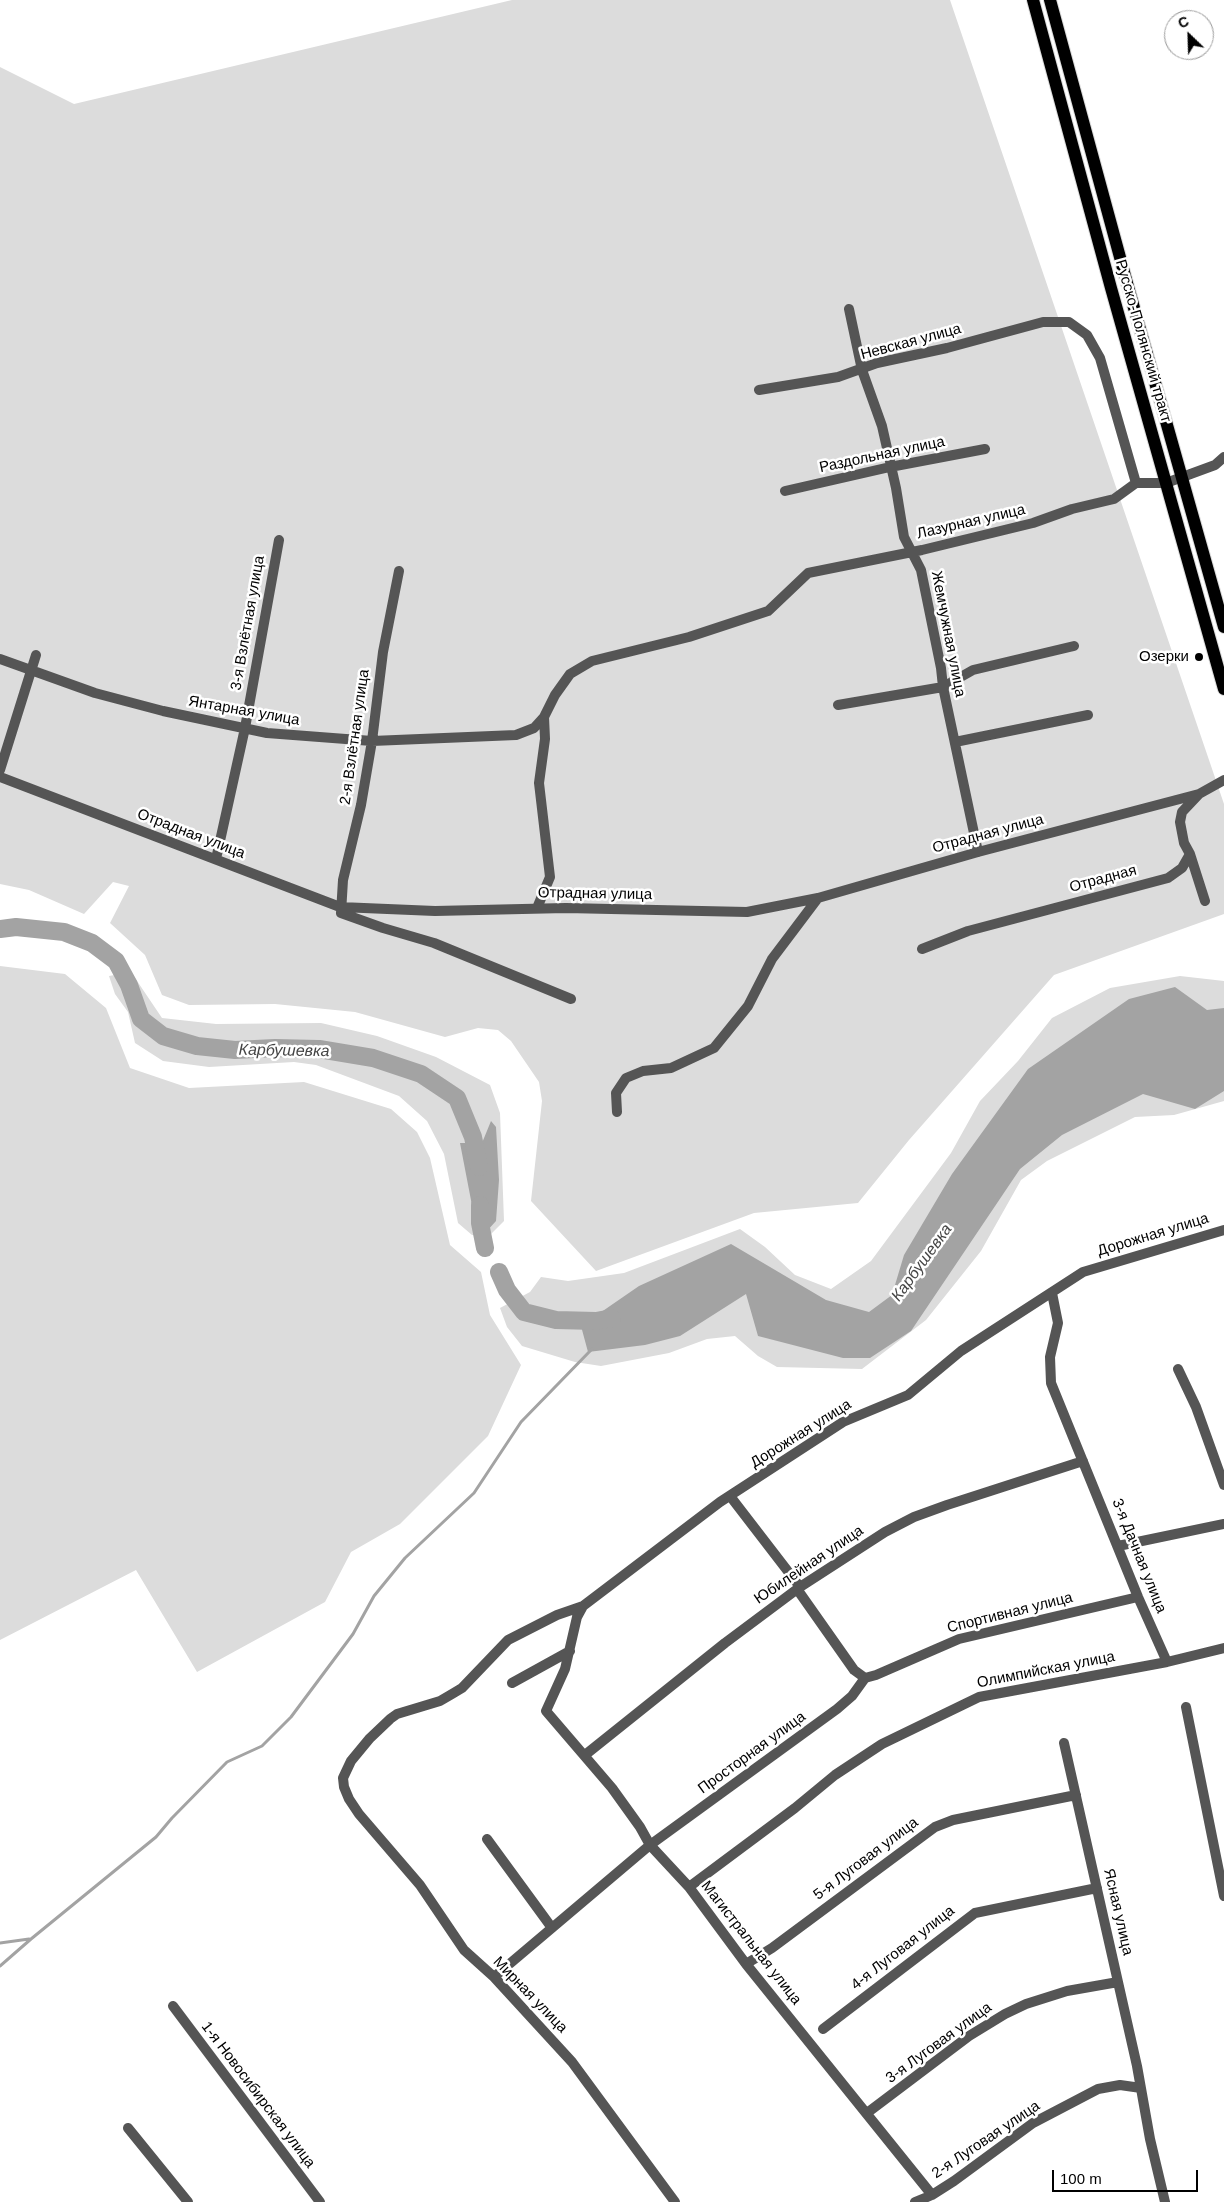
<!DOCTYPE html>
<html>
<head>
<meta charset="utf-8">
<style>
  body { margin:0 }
  #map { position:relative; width:1224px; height:2202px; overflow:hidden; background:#fff; font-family:Helvetica,sans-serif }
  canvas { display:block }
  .north { position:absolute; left:1164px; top:10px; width:50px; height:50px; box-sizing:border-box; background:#fff; border:1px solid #999; border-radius:50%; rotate:336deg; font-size:14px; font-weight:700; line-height:20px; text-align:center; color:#000 }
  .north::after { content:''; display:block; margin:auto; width:18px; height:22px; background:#000; clip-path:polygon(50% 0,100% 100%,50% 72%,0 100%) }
  .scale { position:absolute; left:1052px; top:2170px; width:146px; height:22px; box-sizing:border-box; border:2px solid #000; border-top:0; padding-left:6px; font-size:15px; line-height:18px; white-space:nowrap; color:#000; -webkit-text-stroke:4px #fff; paint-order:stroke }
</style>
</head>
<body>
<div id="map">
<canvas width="1224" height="2202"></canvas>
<div class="north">С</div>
<div class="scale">100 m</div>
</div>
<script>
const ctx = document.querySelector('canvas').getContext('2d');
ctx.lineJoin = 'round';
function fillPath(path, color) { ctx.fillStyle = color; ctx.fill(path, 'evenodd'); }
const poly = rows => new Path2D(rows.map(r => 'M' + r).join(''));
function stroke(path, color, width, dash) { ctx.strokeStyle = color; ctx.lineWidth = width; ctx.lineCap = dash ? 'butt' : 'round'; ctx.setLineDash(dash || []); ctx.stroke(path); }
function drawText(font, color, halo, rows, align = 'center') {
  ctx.font = font + ' Helvetica,sans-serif'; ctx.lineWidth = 5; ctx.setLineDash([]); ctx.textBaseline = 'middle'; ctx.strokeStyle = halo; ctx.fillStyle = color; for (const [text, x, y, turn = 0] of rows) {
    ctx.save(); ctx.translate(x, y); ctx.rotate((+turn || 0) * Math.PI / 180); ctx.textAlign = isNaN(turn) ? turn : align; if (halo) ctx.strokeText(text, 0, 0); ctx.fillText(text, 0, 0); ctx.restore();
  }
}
const green = poly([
  [512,0,950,0,1224,804,1224,914,1054,975,909,1140,858,1203,754,1213,596,1271,531,1201,542,1101,539,1082,511,1041,498,1030,478,1028,445,1037,355,1012,275,1004,189,1005,162,995,145,955,110,923,129,886,113,882,84,914,29,890,0,884,0,67,74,104],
  [0,966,65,974,106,1008,130,1068,189,1088,304,1082,391,1109,417,1132,430,1158,450,1245,481,1272,490,1315,521,1365,488,1436,400,1524,351,1552,325,1602,197,1672,136,1570,0,1640],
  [131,972,162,1018,216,1024,321,1023,377,1036,436,1057,490,1085,500,1113,504,1221,489,1236,472,1235,458,1223,444,1154,427,1121,399,1096,316,1065,294,1062,209,1067,163,1061,135,1043,128,1012,115,994,109,976],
  [1180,976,1224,981,1224,1101,1174,1115,1135,1117,1047,1161,1021,1180,981,1251,926,1320,862,1369,777,1367,758,1356,735,1336,707,1339,669,1353,601,1366,575,1362,522,1346,507,1327,500,1308,530,1292,541,1277,568,1281,624,1273,740,1229,765,1247,795,1275,831,1289,871,1261,951,1153,980,1101,1018,1061,1052,1018,1110,988]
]);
const water = poly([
  [1175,987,1207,1010,1224,1008,1224,1091,1195,1109,1143,1094,1062,1135,1020,1169,911,1331,870,1358,843,1358,758,1336,746,1294,680,1336,645,1345,588,1352,581,1326,639,1286,731,1244,826,1300,869,1312,892,1295,904,1255,952,1174,1028,1069,1129,999],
  [491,1121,496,1127,499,1180,496,1221,486,1232,475,1221,460,1143,482,1143]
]);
const stream = poly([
  [0,1943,29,1939],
  [0,1966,31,1939,156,1837,172,1818,227,1762,262,1746,291,1717,353,1634,374,1596,405,1558,474,1493,521,1422,592,1349]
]);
const river = poly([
  [0,929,16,927,64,932,92,943,116,961,129,985,141,1019,163,1036,197,1046,235,1050,275,1048,319,1049,373,1058,421,1074,457,1098,473,1137,479,1167],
  [480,1205,480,1223,485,1248],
  [499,1272,507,1290,524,1312,556,1320,596,1321,612,1318]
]);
const minor = poly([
  [849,309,862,370,882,426,896,488,904,537,921,570,941,668,943,687,978,852],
  [759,390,838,377,877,363,947,348,1043,322,1069,322,1087,335,1100,358,1136,483],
  [1136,483,1166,483,1215,465,1224,457],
  [785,491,890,467,985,449],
  [399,571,383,652,372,741,361,805,343,880,341,913,383,928,434,943,571,999],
  [0,659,95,693,163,711,267,733,372,741,516,735,534,728,544,717,555,695,570,674,592,661,689,637,768,611,808,573,922,550,1033,523,1072,509,1114,499,1136,483],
  [838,705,943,687,973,670,1074,646],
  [955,742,1088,715],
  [0,770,36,655],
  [0,777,340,907,435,911,566,908,747,912,818,898,978,852,1199,794],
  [1190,854,1205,901],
  [216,859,245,728,279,540],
  [537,908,550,877,539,783,545,739,544,717],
  [922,949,968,931,1168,878,1182,868,1190,854,1184,843,1180,822,1182,812,1199,794,1224,780],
  [617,1112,616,1093,626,1078,643,1071,671,1068,714,1048,748,1006,772,959,818,898],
  [1052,1293,1058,1323,1050,1357,1051,1383,1138,1597,1167,1662],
  [1178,1369,1196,1407,1224,1485],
  [730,1496,800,1587],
  [1118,1546,1224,1524],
  [797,1589,854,1670,865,1678],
  [583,1606,557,1615,508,1640,462,1688,452,1694,440,1701,397,1714,390,1719,370,1738,351,1761,343,1778,344,1787,349,1799,359,1814,420,1885,464,1950,494,1977,572,2062,675,2202],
  [865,1678,876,1675,959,1639,1138,1597],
  [512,1683,570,1651],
  [1186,1707,1224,1896],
  [1064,1743,1137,2066,1150,2139,1165,2202],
  [585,1755,725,1643,800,1587,885,1532,914,1517,947,1505,1083,1461],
  [487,1839,552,1928],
  [689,1887,795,1808,835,1775,882,1744,979,1697,1167,1662,1224,1648],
  [746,1964,772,1948,935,1827,953,1820,1076,1795],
  [494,1977,650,1845,837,1709,852,1696,865,1678],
  [173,2006,320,2202],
  [823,2029,975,1913,1097,1888],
  [867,2113,969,2036,1005,2014,1026,2004,1067,1991,1118,1982],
  [128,2128,188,2202],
  [932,2195,746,1964,689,1887,650,1845,640,1827,612,1788,546,1711,565,1669,577,1617,583,1606,720,1502,843,1422,908,1395,961,1351,1083,1272,1224,1230],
  [915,2202,932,2195,954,2181,1033,2123,1098,2089,1120,2085,1141,2088]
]);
const primary = poly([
  [1033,0,1111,288,1224,689],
  [1050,0,1127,283,1224,627]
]);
const markers = [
  [1199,657,5,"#000"]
];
const streetNames = [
  ["Русско-Полянский тракт",1143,341,74],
  ["Невская улица",911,342,-15],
  ["Раздольная улица",882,455,-12],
  ["Лазурная улица",971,522,-13],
  ["3-я Взлётная улица",248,623,-80],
  ["Жемчужная улица",948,634,79],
  ["Янтарная улица",244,711,10],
  ["2-я Взлётная улица",355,737,-82],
  ["Отрадная улица",191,834,21],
  ["Отрадная улица",988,834,-15],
  ["Отрадная",1103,879,-15],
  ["Отрадная улица",595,894,1],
  ["Дорожная улица",1153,1235,-17],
  ["Дорожная улица",801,1434,-32],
  ["3-я Дачная улица",1139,1556,68],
  ["Юбилейная улица",809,1565,-34],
  ["Спортивная улица",1010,1613,-14],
  ["Олимпийская улица",1046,1670,-11],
  ["Просторная улица",752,1753,-36],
  ["5-я Луговая улица",866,1859,-37],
  ["Ясная улица",1118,1912,77],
  ["Магистральная улица",751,1943,52],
  ["4-я Луговая улица",903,1948,-38],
  ["Мирная улица",530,1995,46],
  ["3-я Луговая улица",939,2043,-36],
  ["1-я Новосибирская улица",258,2095,53],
  ["2-я Луговая улица",986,2140,-34]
];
const poiNames = [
  ["Озерки",1189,657]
];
const waterNames = [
  ["Карбушевка",284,1051,1],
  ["Карбушевка",922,1263,-54]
];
fillPath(green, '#dcdcdc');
fillPath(water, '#a3a3a3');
stroke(stream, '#a3a3a3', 3);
stroke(river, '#a3a3a3', 18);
stroke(primary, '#dbdbdb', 14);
stroke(minor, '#555', 10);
stroke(primary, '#000', 12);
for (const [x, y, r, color] of markers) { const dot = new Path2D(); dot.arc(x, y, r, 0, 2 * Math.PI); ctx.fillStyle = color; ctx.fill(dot); stroke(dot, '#fff', 2); }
drawText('15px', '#000', '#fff', streetNames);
drawText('15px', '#000', '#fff', poiNames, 'right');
drawText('italic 16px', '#444', '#fff', waterNames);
</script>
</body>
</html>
